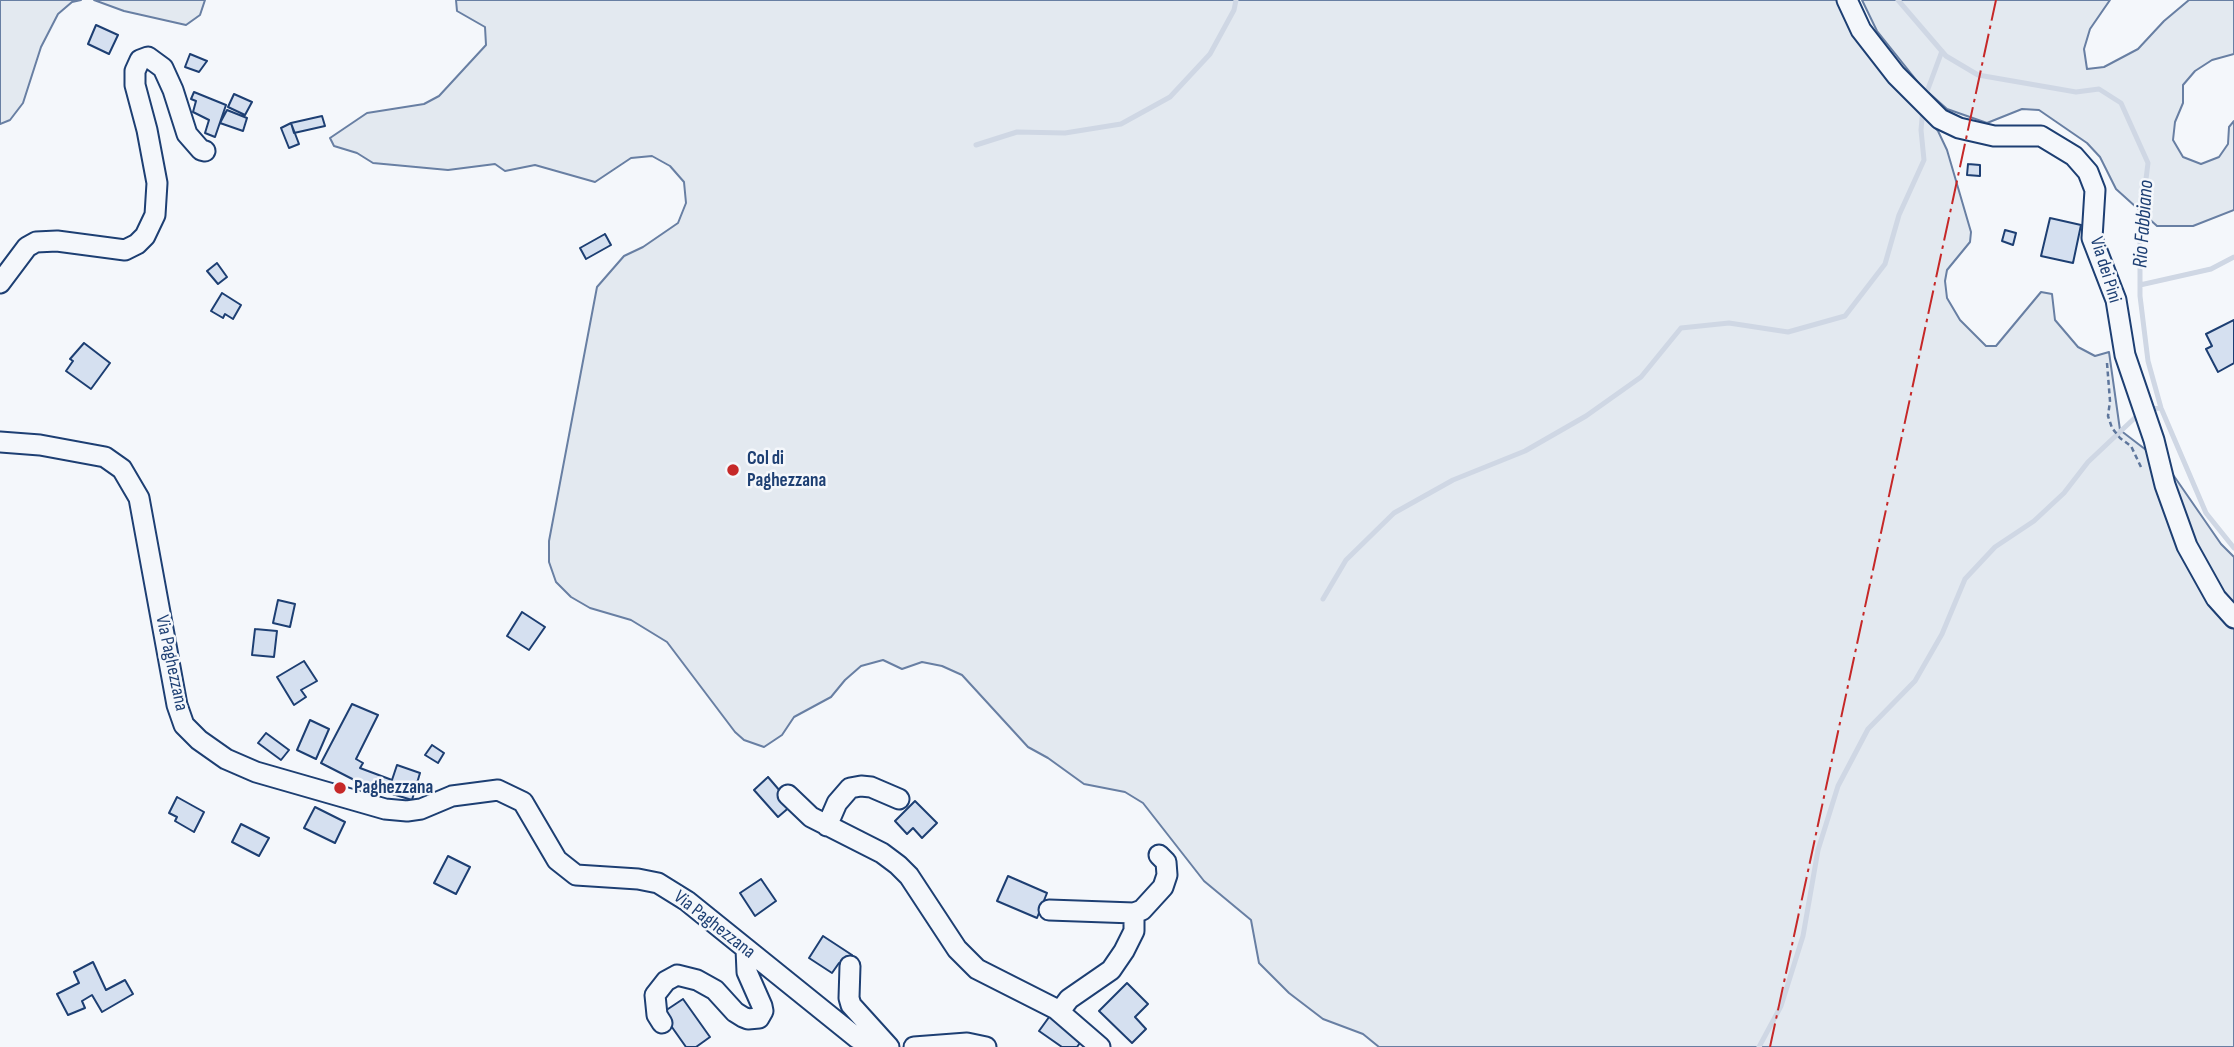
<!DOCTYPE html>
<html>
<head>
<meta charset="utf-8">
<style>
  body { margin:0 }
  canvas { display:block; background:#f4f7fb }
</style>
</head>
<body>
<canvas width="2234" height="1047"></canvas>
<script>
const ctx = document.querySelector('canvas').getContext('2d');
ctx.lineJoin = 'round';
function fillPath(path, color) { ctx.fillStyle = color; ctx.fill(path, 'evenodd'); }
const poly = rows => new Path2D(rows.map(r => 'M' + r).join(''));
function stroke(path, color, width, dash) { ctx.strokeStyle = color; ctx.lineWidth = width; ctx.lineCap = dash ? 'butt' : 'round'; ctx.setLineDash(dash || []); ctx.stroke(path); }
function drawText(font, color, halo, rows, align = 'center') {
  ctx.font = font + ' "Sofia Sans Condensed",sans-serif'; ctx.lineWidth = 5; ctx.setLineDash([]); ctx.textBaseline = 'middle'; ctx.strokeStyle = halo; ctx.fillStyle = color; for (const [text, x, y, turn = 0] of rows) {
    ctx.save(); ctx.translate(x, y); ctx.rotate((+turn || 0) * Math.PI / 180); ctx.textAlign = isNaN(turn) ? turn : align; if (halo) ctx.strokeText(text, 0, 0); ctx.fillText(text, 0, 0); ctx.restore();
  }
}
const green = poly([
  [0,0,81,0,72,2,58,14,41,47,23,103,10,120,0,124,0,0],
  [94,0,205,0,200,15,186,25,124,11,94,0],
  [456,0,1837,0,1852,32,1938,131,1947,150,1971,232,1970,242,1947,270,1945,281,1947,298,1960,320,1986,346,1996,346,2041,292,2052,294,2055,320,2078,347,2095,356,2109,352,2120,430,2167,466,2221,544,2234,557,2234,1047,1379,1047,1363,1034,1323,1019,1289,993,1259,963,1251,920,1204,881,1143,803,1125,792,1084,784,1048,758,1028,747,962,675,942,666,922,662,902,669,883,660,861,666,845,680,831,697,794,717,782,735,764,747,744,740,735,732,667,642,631,620,590,608,571,597,556,582,549,562,549,541,597,287,624,256,643,247,678,223,686,203,684,182,670,166,652,156,631,158,595,182,535,165,505,171,495,164,448,170,373,163,357,153,334,146,330,138,367,113,424,104,439,96,486,45,485,27,457,11,456,0],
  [1862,0,2110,0,2090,29,2084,49,2087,69,2104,67,2138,49,2164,21,2189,0,2234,0,2234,54,2212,60,2195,71,2183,85,2183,103,2175,122,2173,140,2183,157,2201,164,2219,157,2228,144,2229,127,2234,121,2234,210,2193,226,2157,226,2116,189,2100,157,2087,143,2039,110,2022,109,1987,123,1947,109,1921,86,1877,31,1862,0]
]);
const stream = poly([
  [1898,0,1946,56,1978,75,2076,92,2099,89,2121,103,2148,163,2140,227,2140,296,2148,361,2161,408,2206,513,2234,548],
  [1925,97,1942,51],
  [976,145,1017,132,1065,133,1121,124,1170,97,1210,54,1234,10,1236,0],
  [2140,285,2211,269,2234,257],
  [2149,409,2161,408],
  [1323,599,1346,560,1394,513,1453,480,1525,451,1586,416,1641,377,1681,328,1729,323,1788,332,1845,316,1885,264,1899,215,1924,160,1921,130,1923,108],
  [1759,1047,1781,1006,1803,936,1818,850,1838,786,1868,729,1915,681,1942,634,1965,579,1995,547,2034,521,2064,493,2088,462,2141,412]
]);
const building = poly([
  [96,25,118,35,109,54,88,44,96,25],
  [190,54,207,61,199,72,185,67,190,54],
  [194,92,226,105,215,137,205,133,209,120,193,112,196,101,191,99,194,92],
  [234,94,252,102,245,115,228,107,234,94],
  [227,110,247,118,243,131,220,123,227,110],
  [322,116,325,126,294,133,291,123,322,116],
  [291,123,299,144,289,148,281,128,291,123],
  [1968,164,1980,165,1980,176,1967,175,1968,164],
  [2050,218,2081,225,2073,263,2041,256,2050,218],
  [2005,230,2016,233,2013,245,2002,241,2005,230],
  [605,234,611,245,586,259,580,248,605,234],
  [217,263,227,277,218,284,207,271,217,263],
  [222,293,241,305,233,319,225,314,223,318,211,311,222,293],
  [2234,320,2234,363,2218,372,2206,349,2212,346,2206,334,2234,320],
  [84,343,110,363,91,389,66,371,73,361,70,359,84,343],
  [278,600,295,604,290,627,273,623,278,600],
  [522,612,545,627,529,650,507,636,522,612],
  [255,629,277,631,274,657,252,655,255,629],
  [304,661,317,681,301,690,306,697,294,705,277,677,304,661],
  [352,704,378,715,356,759,363,763,360,768,392,780,397,765,420,773,412,800,366,786,321,763,352,704],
  [310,720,329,729,316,759,297,750,310,720],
  [266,733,289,750,281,760,258,743,266,733],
  [432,745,444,753,438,763,425,755,432,745],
  [768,777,792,805,778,817,754,790,768,777],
  [177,797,204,812,194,832,175,821,177,817,169,813,177,797],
  [915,801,937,823,922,838,913,828,907,834,895,821,915,801],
  [315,807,345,822,335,843,304,828,315,807],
  [241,824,269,838,259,856,232,842,241,824],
  [448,856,470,867,456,894,434,883,448,856],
  [1008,876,1047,893,1037,918,997,901,1008,876],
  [761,879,776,901,755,916,740,893,761,879],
  [823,936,852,955,845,966,839,963,832,973,809,958,823,936],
  [93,962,106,990,125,980,133,994,102,1012,92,995,82,1001,85,1008,68,1015,57,994,79,983,74,972,93,962],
  [1127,983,1148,1004,1135,1017,1146,1029,1132,1043,1099,1011,1127,983],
  [683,999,710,1037,696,1047,686,1047,662,1013,683,999],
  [1052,1013,1085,1036,1077,1047,1062,1047,1039,1031,1052,1013]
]);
const path = poly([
  [2107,363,2110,401,2108,416,2112,428,2120,438,2131,446,2141,467]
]);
const minor = poly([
  [1847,0,1861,30,1896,75,1940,119,1959,128,1994,136,2041,136,2074,156,2088,172,2095,190,2092,238,2116,300,2125,355,2154,440,2165,485,2187,546,2216,598,2234,618],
  [0,283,27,247,36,242,57,241,125,250,137,244,145,236,155,215,157,183,147,130,135,85,135,71,140,60,148,57,163,68,173,90,187,134,201,150,205,151],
  [0,442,40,445,105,457,122,469,139,498,177,705,184,725,199,740,226,759,256,772,385,809,407,811,421,809,452,796,498,790,523,802,557,860,576,875,638,879,658,883,687,901,857,1038,874,1047],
  [788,795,811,817,882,853,898,865,909,876,957,949,977,969,1056,1009,1100,1047],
  [827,826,837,803,850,788,861,786,871,787,899,799],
  [1049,910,1134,913,1142,910,1163,887,1167,875,1166,862,1159,855],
  [850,966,849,998,851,1005,889,1047],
  [1060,1011,1069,999,1111,970,1124,951,1134,931,1134,913],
  [662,1023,657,1015,655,995,666,981,677,975,697,980,715,990,735,1012,743,1017,748,1019,759,1018,763,1011,762,1006,747,972,746,949],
  [914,1047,967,1043,986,1047]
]);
const power = poly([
  [1770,1047,1996,0]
]);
const markers = [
  [733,470,7,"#c62828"],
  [340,788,7,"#c62828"]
];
const streetNames = [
  ["Via dei Pini",2105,270,73],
  ["Via Paghezzana",171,663,78],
  ["Via Paghezzana",714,925,38]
];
const poiNames = [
  ["Col di",747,459],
  ["Paghezzana",747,481],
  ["Paghezzana",354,788]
];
const waterNames = [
  ["Rio Fabbiano",2144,224,-86]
];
fillPath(green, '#e3e9f0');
stroke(green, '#687fa3', 2);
stroke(stream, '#cfd7e4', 5);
fillPath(building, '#d5e0f0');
stroke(building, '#1d3f73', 2);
stroke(minor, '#1d3f73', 23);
stroke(path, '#5e769c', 2.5, [5, 3.5]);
stroke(minor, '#f4f7fb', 19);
stroke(power, '#c62828', 2, [24, 5, 3.5, 5]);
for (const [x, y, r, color] of markers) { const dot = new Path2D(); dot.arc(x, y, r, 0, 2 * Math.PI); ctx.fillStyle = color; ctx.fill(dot); stroke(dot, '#f4f7fb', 2.5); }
drawText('19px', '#1d3f73', '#f4f7fb', streetNames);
drawText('bold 19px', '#1d3f73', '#f4f7fb', poiNames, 'left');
drawText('italic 21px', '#1d3f73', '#f4f7fb', waterNames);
</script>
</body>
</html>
